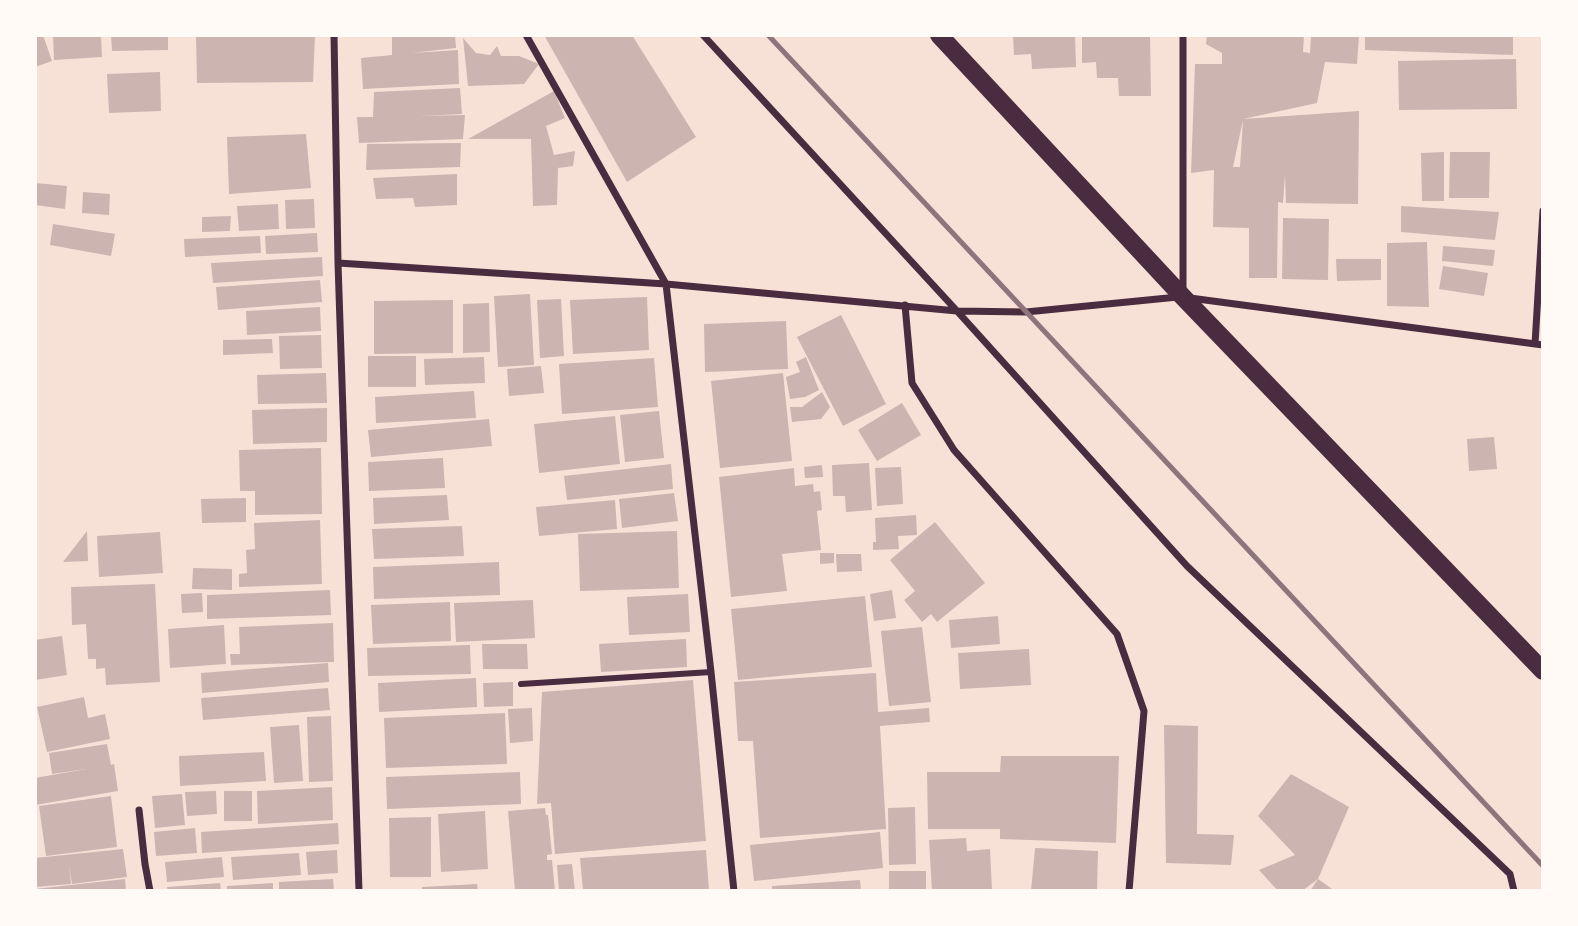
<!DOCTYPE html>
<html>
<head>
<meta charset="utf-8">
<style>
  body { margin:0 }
  #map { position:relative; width:1578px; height:926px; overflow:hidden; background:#f7e1d7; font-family:Karla,sans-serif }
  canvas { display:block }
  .frame { position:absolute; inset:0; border:37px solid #fffaf5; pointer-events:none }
</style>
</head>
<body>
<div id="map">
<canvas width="1578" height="926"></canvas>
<div class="frame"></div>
</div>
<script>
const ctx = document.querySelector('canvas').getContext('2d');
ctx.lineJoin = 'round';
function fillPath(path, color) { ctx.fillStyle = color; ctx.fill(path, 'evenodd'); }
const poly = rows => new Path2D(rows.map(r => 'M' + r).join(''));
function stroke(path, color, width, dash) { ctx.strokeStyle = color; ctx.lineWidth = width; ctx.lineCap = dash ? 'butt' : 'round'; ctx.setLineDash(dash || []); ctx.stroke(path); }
const building = poly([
  [38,35,43,35,52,61,35,67,35,36],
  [53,35,101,35,102,57,54,60],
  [111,35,168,35,168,50,112,51],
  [196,35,315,35,313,82,197,83],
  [392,35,455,35,456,48,411,53,458,50,459,84,363,89,361,58,392,55],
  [544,35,632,35,696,137,627,182],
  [1013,35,1075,35,1076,67,1032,69,1031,54,1014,55],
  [1082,35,1150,35,1151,96,1119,96,1118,78,1097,78,1096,62,1082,63],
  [1207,35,1304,35,1303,52,1310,53,1311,35,1359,35,1357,64,1325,62,1317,103,1243,119,1359,111,1358,204,1286,203,1285,175,1283,203,1278,202,1277,278,1249,278,1249,228,1213,227,1214,170,1191,173,1195,64,1222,64,1222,53,1206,44],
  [1243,120,1240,167,1233,167],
  [1365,35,1513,35,1513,55,1365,50],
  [463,38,476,53,490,55,497,46,501,56,519,56,539,64,524,84,468,86],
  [1516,59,1517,109,1399,110,1398,61],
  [160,72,161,111,109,113,107,74],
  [460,88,462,114,418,116,465,115,463,139,359,143,357,117,373,117,374,92],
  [554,91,565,118,546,126,554,155,575,151,573,166,558,168,557,205,533,206,531,139,468,139],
  [306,134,311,188,229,194,227,137],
  [461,143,460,167,366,170,367,144],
  [1444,152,1444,201,1422,201,1421,153],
  [1450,152,1490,152,1489,198,1449,198],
  [457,174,457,205,415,207,413,198,376,199,373,178],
  [35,183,67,186,65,209,35,205],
  [83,192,110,194,109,215,82,213],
  [314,199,315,228,286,229,285,200],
  [278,204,279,229,239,231,237,206],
  [1401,206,1499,212,1495,240,1401,232],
  [231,216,230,231,202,232,202,217],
  [1283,218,1329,219,1328,280,1282,279],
  [53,224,115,234,111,256,50,245],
  [317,233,318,252,266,254,265,236],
  [260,236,261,253,185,257,184,239],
  [1427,242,1429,307,1387,306,1387,243],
  [1443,246,1495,250,1493,266,1442,261],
  [322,257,323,276,213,283,211,263],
  [1336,259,1381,259,1381,280,1337,281],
  [1443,266,1488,273,1484,296,1439,289],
  [320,280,322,302,218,310,216,287],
  [530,294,534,365,498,367,494,296],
  [647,297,649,350,573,354,570,300],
  [561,299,564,356,540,358,537,300],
  [453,300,453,353,374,354,374,301],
  [489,303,490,352,463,353,463,304],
  [320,307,321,331,247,335,246,311],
  [841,315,886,404,843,426,797,337],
  [786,321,788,369,705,372,704,324],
  [321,335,322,368,280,369,279,336],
  [272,339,273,353,223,355,223,340],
  [368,356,416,356,416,387,368,387],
  [484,357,485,383,425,385,424,359],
  [806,357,819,390,805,397,790,399,786,377,800,372,796,362],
  [654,358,658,407,562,414,559,364],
  [541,366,544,393,509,396,507,369],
  [326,373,327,403,258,404,257,375],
  [783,373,792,461,720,468,711,381],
  [474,391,476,418,376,423,375,397],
  [822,392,830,407,821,419,792,422,790,407,802,407],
  [902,403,921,435,877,461,858,430],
  [327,408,327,442,253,444,252,410],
  [659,411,664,458,625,462,620,415],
  [615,416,620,464,539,473,534,424],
  [489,419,492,446,371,457,368,430],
  [1494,437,1497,469,1469,471,1467,439],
  [321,448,322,514,255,515,255,491,240,491,239,450],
  [443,458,445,488,369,491,368,462],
  [869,463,872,510,846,512,845,496,833,496,832,465],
  [671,464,673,489,567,500,564,476],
  [822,465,823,477,805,478,804,467],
  [901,467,903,504,877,506,875,468],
  [794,468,795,486,813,484,814,492,820,491,822,510,817,511,821,550,782,554,787,591,731,597,719,477],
  [674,493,678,521,622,528,619,499],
  [447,495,449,520,374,524,373,498],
  [246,498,246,522,202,523,201,499],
  [615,500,617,529,539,536,536,507],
  [916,515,917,535,898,536,899,549,873,550,873,542,876,542,875,518],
  [320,520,322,584,239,587,239,574,247,573,246,550,255,549,254,523],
  [935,522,985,583,937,622,931,614,922,622,904,600,915,591,890,560],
  [462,526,464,556,374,559,372,529],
  [87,531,88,561,63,562],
  [677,531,679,588,580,591,578,534],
  [160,532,163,573,99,577,97,536],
  [820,553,834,553,834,563,820,564],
  [836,554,861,554,862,571,837,572],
  [499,562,500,595,374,599,373,567],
  [193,568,232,569,232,590,192,589],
  [155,584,160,682,106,685,105,668,96,669,96,659,88,659,86,624,72,625,71,587],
  [330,590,331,615,207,619,207,595],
  [892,590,896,618,874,621,870,594],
  [202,593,203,612,182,613,181,594],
  [688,594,690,632,629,635,627,597],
  [865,596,872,667,738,680,731,609],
  [533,600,535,638,456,642,454,603],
  [450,602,451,641,373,644,371,605],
  [998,616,1000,644,951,648,949,620],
  [333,623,334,662,231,665,230,654,240,654,239,627],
  [224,625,226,664,170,668,168,629],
  [922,627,931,702,889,706,881,631],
  [62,636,67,675,35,680,35,640],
  [686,639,687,667,601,672,599,644],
  [482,644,527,644,528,669,483,669],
  [470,645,471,674,368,676,367,648],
  [1029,649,1031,685,960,689,958,653],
  [328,663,329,682,202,693,201,673],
  [876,673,878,712,929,708,930,722,880,726,886,829,760,838,753,741,738,741,734,682],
  [476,678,477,707,379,712,378,683],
  [693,680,706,841,555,854,551,803,537,804,542,692],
  [513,682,513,706,484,707,483,683],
  [328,688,330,710,203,720,201,698],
  [84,697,88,718,105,714,110,739,47,752,37,707],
  [532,708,533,741,510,743,508,709],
  [505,713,507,764,386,768,384,718],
  [331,716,333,781,309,782,307,717],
  [299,725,303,781,274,783,270,727],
  [1164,725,1198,726,1197,834,1234,835,1231,865,1166,863],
  [107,744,111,765,114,764,118,791,35,805,35,778,86,769,52,774,49,753],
  [264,752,266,781,180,786,179,756],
  [1001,756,1119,756,1116,843,1000,839,1000,829,928,829,927,772,1000,772],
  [520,772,521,804,387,809,386,777],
  [1291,774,1349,807,1318,879,1302,891,1278,891,1259,870,1295,855,1258,816],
  [332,787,333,820,258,824,257,791],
  [216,791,217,814,187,816,185,792],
  [224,791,252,791,252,821,224,821],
  [182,794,185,825,155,828,152,796],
  [111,796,117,847,46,856,39,806],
  [915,807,916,864,889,865,888,808],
  [545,808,546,815,548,815,552,854,547,855,547,860,552,860,555,891,515,891,508,811],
  [485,811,488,869,441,872,438,814],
  [431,817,431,877,390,877,389,818],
  [338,823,339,844,202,853,201,832],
  [195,828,197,853,156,856,154,832],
  [880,832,883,868,754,881,750,845],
  [966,838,967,851,990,849,992,891,932,891,929,840],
  [1035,848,1098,851,1097,891,1031,891],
  [123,849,127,877,72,884,69,866,71,884,35,887,35,858],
  [337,850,338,873,308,875,306,852],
  [706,850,709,891,583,891,580,858],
  [299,853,301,875,233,880,231,857],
  [222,857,224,877,167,882,165,862],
  [572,864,575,891,559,891,557,865],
  [889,871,926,871,926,891,889,891],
  [125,879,126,891,35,891,35,889],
  [333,879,334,891,279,891,279,882],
  [1318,879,1335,891,1310,891],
  [860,880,861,891,772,891,772,886],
  [220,883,221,891,168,891,167,887],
  [273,883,273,891,227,891,227,886],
  [477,884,478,891,422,891,422,887]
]);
const pedestrian = poly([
  [521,684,711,672]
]);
const minor = poly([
  [334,35,338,263,359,891],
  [526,35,666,284,711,672,734,891],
  [703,35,957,311,1187,566,1510,874,1514,891],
  [338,263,666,284,957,311,1026,312,1178,297],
  [1183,293,1183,35],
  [1190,298,1543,345],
  [905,305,912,383,954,450,1117,634,1144,711,1129,891],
  [1535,344,1543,211],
  [139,810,145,864,150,891]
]);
const primary = poly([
  [939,35,1183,297,1543,671]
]);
const rail = poly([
  [768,35,1543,866]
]);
fillPath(building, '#ccb4b1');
stroke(pedestrian, '#4a2c40', 6);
stroke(minor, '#4a2c40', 7);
stroke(primary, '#4a2c40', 18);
stroke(rail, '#8f747c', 5);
</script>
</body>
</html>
